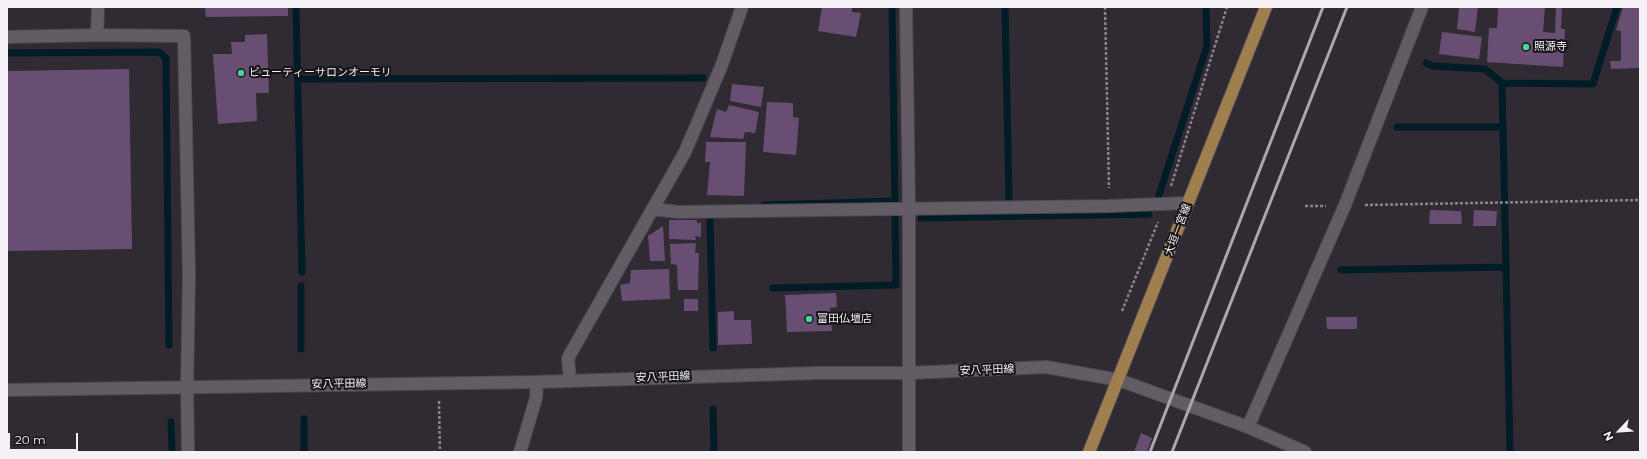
<!DOCTYPE html>
<html>
<head>
<meta charset="utf-8">
<style>
  body { margin:0 }
  #map { position:relative; width:1647px; height:459px; overflow:hidden; background:#302a32; font-family:Montserrat,sans-serif }
  canvas { display:block }
  .frame { position:absolute; inset:0; border:8px solid #f5f1f6; pointer-events:none }
  .north { position:absolute; left:1599px; top:411px; width:40px; height:40px; -webkit-text-stroke:3px #171418; paint-order:stroke; rotate:245deg; font-size:11px; font-weight:700; line-height:16px; text-align:center; color:#f5f1f6 }
  .north::after { content:''; display:block; margin:auto; width:14px; height:18px; background:#f5f1f6; clip-path:polygon(50% 0,100% 100%,50% 72%,0 100%) }
  .scale { position:absolute; left:8px; top:433px; width:70px; height:18px; box-sizing:border-box; border:2px solid #f5f1f6; border-top:0; padding-left:5px; font-size:12px; line-height:14px; white-space:nowrap; color:#f5f1f6; -webkit-text-stroke:3px #171418; paint-order:stroke }
</style>
</head>
<body>
<div id="map">
<canvas width="1647" height="459"></canvas>
<div class="frame"></div>
<div class="north">N</div>
<div class="scale">20 m</div>
</div>
<script>
const ctx = document.querySelector('canvas').getContext('2d');
ctx.lineJoin = 'round';
const poly = rows => new Path2D(rows.map(r => 'M' + r).join(''));
function stroke(path, color, width, dash) { ctx.strokeStyle = color; ctx.lineWidth = width; ctx.lineCap = dash ? 'butt' : 'round'; ctx.setLineDash(dash || []); ctx.stroke(path); }
function fillPath(path, color) { ctx.fillStyle = color; ctx.fill(path, 'evenodd'); }
function drawText(font, color, halo, rows, align = 'center') {
  ctx.font = font + ' Montserrat,"Noto Sans JP",sans-serif'; ctx.lineWidth = 4; ctx.setLineDash([]); ctx.textBaseline = 'middle'; ctx.strokeStyle = halo; ctx.fillStyle = color; for (const [text, x, y, turn = 0] of rows) {
    ctx.save(); ctx.translate(x, y); ctx.rotate((+turn || 0) * Math.PI / 180); ctx.textAlign = isNaN(turn) ? turn : align; if (halo) ctx.strokeText(text, 0, 0); ctx.fillText(text, 0, 0); ctx.restore();
  }
}
const stream = poly([
  [296,7,302,272],
  [1005,7,1009,199],
  [7,53,159,52,166,58,169,345],
  [1426,63,1433,66,1485,69,1502,83],
  [298,79,703,78],
  [1397,127,1503,127],
  [1159,195,1207,46,1206,7],
  [764,205,895,201,892,7],
  [921,218,1149,214],
  [710,219,713,348],
  [1341,270,1506,267],
  [773,288,896,285,895,218],
  [301,349,301,286],
  [713,409,714,452],
  [304,419,304,452],
  [171,422,172,452],
  [1510,452,1502,83,1593,84,1617,7]
]);
const building = poly([
  [205,7,288,7,288,16,206,17],
  [822,7,852,7,852,12,861,13,856,37,818,31],
  [1459,7,1478,7,1475,32,1457,29],
  [1498,7,1545,7,1543,32,1555,33,1556,7,1562,7,1561,29,1565,29,1563,67,1487,62,1489,28,1497,28],
  [1623,7,1640,7,1640,68,1611,69,1610,61,1621,61,1621,31,1616,30],
  [1442,32,1482,37,1479,59,1439,54],
  [267,34,269,93,256,93,257,121,218,124,213,54,232,54,231,42,245,42,245,35],
  [129,69,132,249,7,251,7,71],
  [732,84,764,87,761,107,730,101],
  [767,102,793,103,793,117,799,118,796,155,763,152],
  [729,105,759,112,755,133,745,132,743,139,710,137,717,109,726,112],
  [706,142,746,142,744,196,707,195,710,162,705,162],
  [1430,210,1461,211,1462,224,1429,224],
  [1474,210,1497,211,1496,226,1473,226],
  [669,220,697,220,697,223,701,223,701,237,695,236,696,240,669,239],
  [663,226,665,261,650,261,648,236],
  [696,243,695,253,699,253,698,290,678,290,677,265,671,264,670,244],
  [669,269,670,299,622,301,620,285,630,283,631,270],
  [836,293,837,307,830,308,832,331,787,332,785,295],
  [684,299,698,299,698,311,684,311],
  [734,311,734,320,751,320,752,344,718,345,718,312],
  [1326,317,1357,317,1357,329,1327,329],
  [1141,433,1152,438,1147,452,1134,452]
]);
const path = poly([
  [1105,7,1109,188],
  [1171,186,1227,7],
  [1365,205,1640,200],
  [1305,206,1326,206],
  [1122,311,1158,222],
  [439,401,440,452]
]);
const street = poly([
  [906,7,909,209,909,452],
  [652,209,678,212,1109,206,1188,203],
  [570,380,568,358,685,152,721,67,742,7],
  [187,386,188,452],
  [1248,427,1345,205,1422,7],
  [520,452,536,398,537,382]
]);
const secondary = poly([
  [97,35,98,7],
  [7,37,97,35,184,36,189,275,187,386],
  [7,390,537,382,816,373,908,373,1046,367,1119,380,1248,427,1305,452]
]);
const primary = poly([
  [1089,452,1266,7]
]);
const rail = poly([
  [1150,452,1323,7],
  [1172,452,1347,7]
]);
const markers = [
  [1526,47,4,"#47d49d"],
  [241,73,4,"#47d49d"],
  [809,319,4,"#47d49d"]
];
const poiNames = [
  ["照源寺",1534,47],
  ["ビューティーサロンオーモリ",249,73],
  ["富田仏壇店",817,319]
];
const streetNames = [
  ["大垣一宮線",1178,230,-69],
  ["安八平田線",987,370,-2],
  ["安八平田線",663,377,-2],
  ["安八平田線",339,384,-1]
];
stroke(stream, '#001c26', 7);
fillPath(building, '#694e73');
stroke(street, '#4d484f', 14);
stroke(secondary, '#4d484f', 14);
stroke(primary, '#4d484f', 14);
stroke(path, '#89848b', 2.5, [3, 2]);
stroke(street, '#635c65', 12);
stroke(secondary, '#635c65', 12);
stroke(primary, '#a07f4e', 12);
stroke(rail, '#aba7ad', 3);
for (const [x, y, r, color] of markers) { const dot = new Path2D(); dot.arc(x, y, r, 0, 2 * Math.PI); ctx.fillStyle = color; ctx.fill(dot); stroke(dot, '#171418', 1.5); }
drawText('11px', '#f5f1f6', '#171418', poiNames, 'left');
drawText('11px', '#f5f1f6', '#171418', streetNames);
</script>
</body>
</html>
